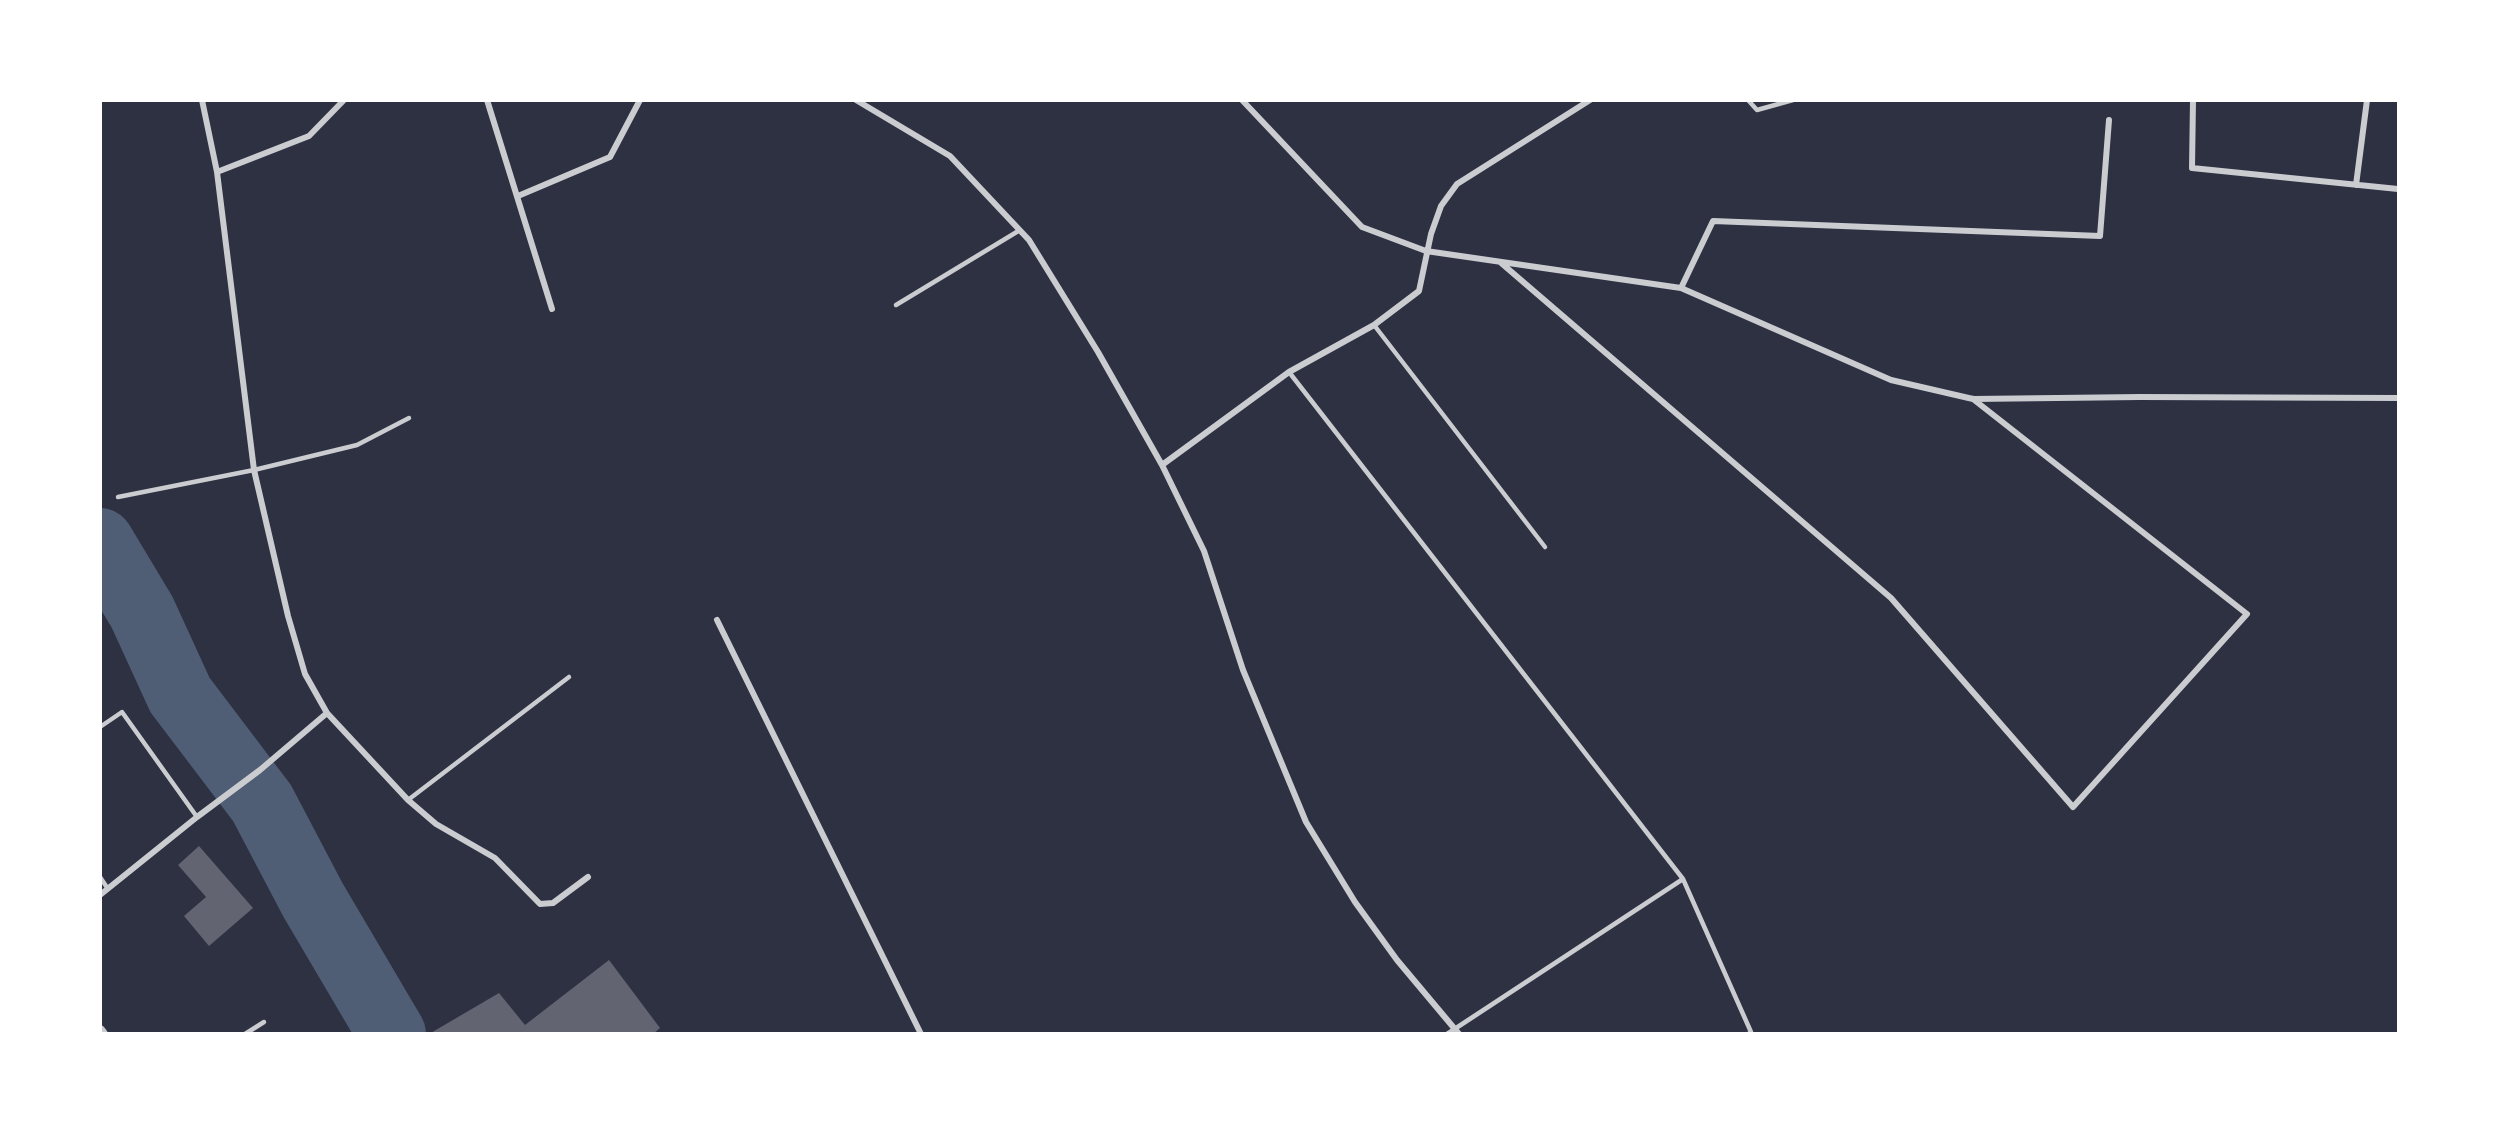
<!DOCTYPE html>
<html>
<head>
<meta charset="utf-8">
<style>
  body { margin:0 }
  #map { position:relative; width:2499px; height:1134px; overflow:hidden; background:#2d3142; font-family:"PT Sans",sans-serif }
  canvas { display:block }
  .frame { position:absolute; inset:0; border:102px solid #fff; pointer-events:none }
</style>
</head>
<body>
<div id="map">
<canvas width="2499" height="1134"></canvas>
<div class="frame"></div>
</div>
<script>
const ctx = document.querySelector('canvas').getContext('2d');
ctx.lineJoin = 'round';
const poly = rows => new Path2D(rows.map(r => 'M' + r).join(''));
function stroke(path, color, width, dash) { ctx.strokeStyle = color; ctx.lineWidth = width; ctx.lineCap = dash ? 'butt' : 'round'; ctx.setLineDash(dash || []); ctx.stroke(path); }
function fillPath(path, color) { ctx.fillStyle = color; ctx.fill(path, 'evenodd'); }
const river = poly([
  [100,542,142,612,180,695,262,803,313,900,392,1034]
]);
const building = poly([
  [199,846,253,908,209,946,184,916,206,897,178,865],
  [609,960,660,1028,653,1034,429,1034,499,993,525,1025]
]);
const service = poly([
  [1748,100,1757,110,1793,100],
  [896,305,1020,230],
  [1374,325,1545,547],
  [1289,372,1683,879,1751,1032,1748,1034],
  [118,497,254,470,357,445,409,418],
  [100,727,122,712,197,817],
  [408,800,569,677],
  [100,877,108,889],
  [245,1034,264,1022],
  [1447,1034,1683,879]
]);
const minor = poly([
  [487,100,552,309],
  [856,100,950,156,1029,240,1098,352,1162,465,1204,551,1243,670,1306,822,1355,902,1397,960,1459,1034],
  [1242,100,1362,227,1426,251,1681,288,1891,380,1973,399,2140,397,2398,398],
  [2193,100,2192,168,2398,189],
  [217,172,309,136,344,100],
  [2356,185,2367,100],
  [518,196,610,157,640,100],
  [1500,262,1891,598,2073,807,2247,614,1973,399],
  [1681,288,1713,221,2100,236,2109,120],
  [1162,465,1289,372,1374,325,1419,291,1431,234,1441,206,1457,184,1590,100],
  [717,620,921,1034],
  [327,713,408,800,436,824,495,858,540,904,553,903,588,877],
  [100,895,197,817,260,770,327,713,305,674,288,616,254,470,217,172,202,100]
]);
const tertiary = poly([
  [100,1030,103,1034]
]);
stroke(river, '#4f5d75', 68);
fillPath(building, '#626471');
stroke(service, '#caccd0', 4.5);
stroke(minor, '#caccd0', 6);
stroke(tertiary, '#caccd0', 10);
</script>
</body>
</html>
